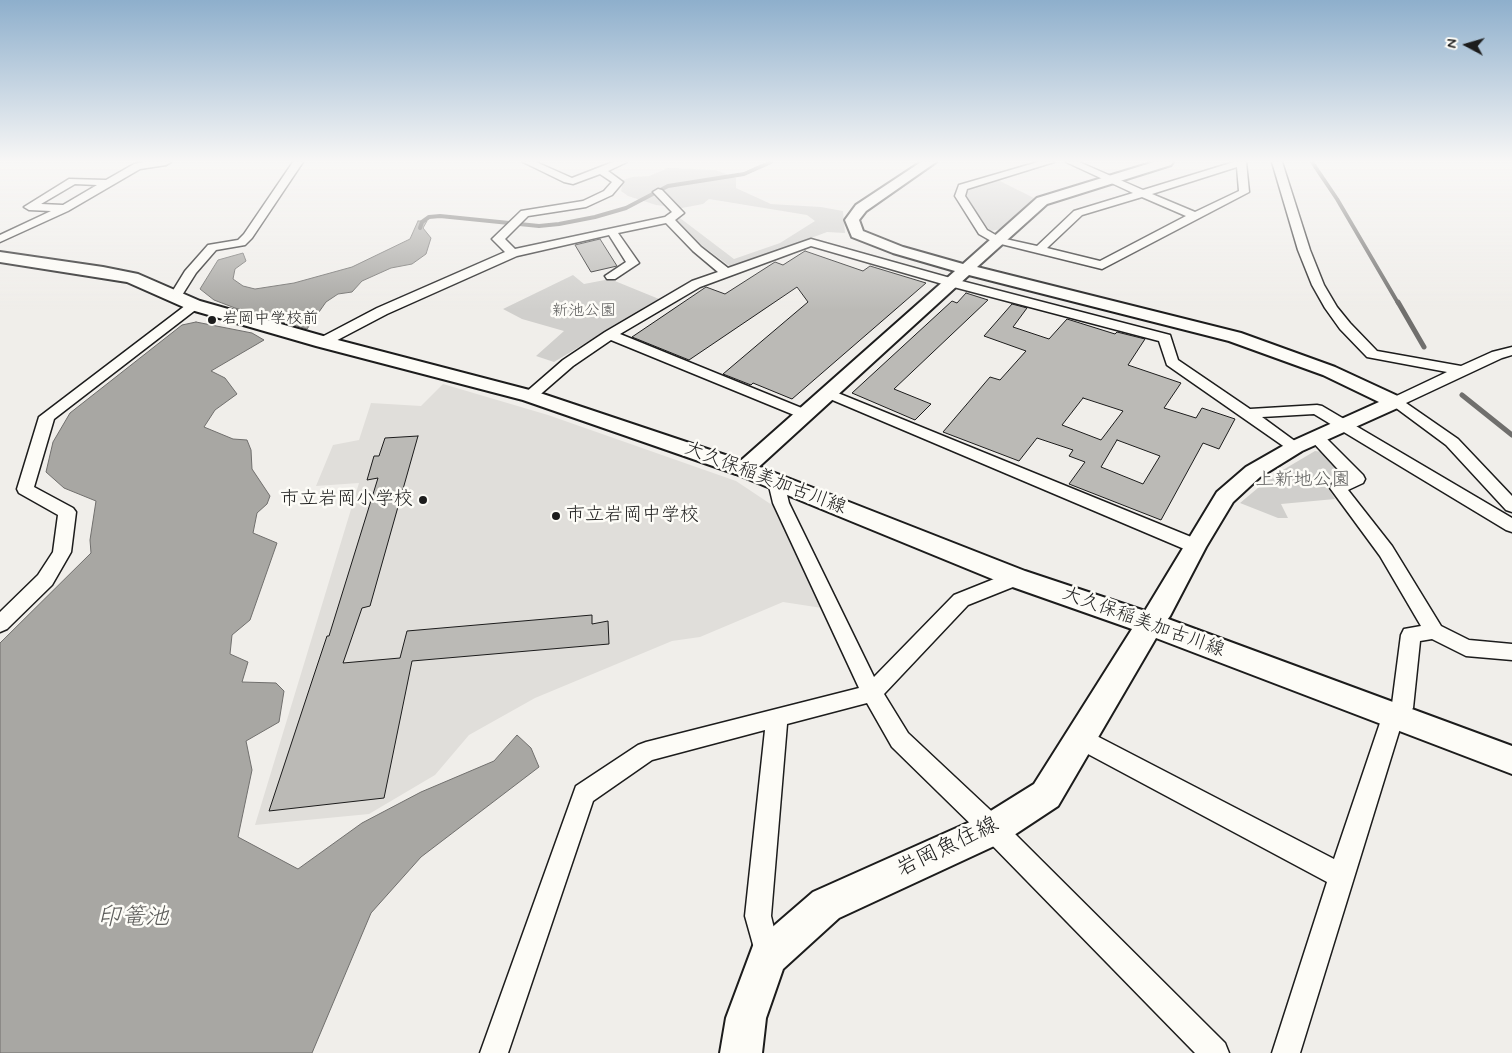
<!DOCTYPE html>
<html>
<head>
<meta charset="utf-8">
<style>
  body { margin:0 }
  #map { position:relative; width:1512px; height:1053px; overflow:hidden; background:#f0eeea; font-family:Mynerve,sans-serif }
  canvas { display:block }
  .north { position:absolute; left:1442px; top:20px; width:50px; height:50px; -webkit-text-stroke:4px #fdfcf7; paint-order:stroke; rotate:276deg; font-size:14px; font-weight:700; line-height:20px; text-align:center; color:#1c1c1c }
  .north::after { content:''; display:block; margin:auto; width:18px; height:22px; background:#1c1c1c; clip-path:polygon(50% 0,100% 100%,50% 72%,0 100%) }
</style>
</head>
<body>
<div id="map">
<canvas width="1512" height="1053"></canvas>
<div class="north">N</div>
</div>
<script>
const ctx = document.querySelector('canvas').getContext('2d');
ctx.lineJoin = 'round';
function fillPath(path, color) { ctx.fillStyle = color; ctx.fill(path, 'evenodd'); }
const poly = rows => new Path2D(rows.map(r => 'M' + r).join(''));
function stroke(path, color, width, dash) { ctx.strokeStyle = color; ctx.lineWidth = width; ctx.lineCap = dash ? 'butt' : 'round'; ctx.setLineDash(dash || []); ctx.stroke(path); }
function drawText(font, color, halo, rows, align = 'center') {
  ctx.font = font + ' Mynerve,"Klee One",sans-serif'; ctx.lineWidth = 5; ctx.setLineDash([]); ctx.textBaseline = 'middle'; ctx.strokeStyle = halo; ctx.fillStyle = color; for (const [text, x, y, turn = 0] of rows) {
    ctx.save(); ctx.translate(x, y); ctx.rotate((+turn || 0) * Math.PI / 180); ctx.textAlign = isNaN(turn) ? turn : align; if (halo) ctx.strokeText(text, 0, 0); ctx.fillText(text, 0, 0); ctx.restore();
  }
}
const built = poly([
  [443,384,548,415,736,481,775,507,822,608,783,602,700,637,672,641,535,698,469,735,435,775,369,814,255,825,359,483,316,486,333,445,359,440,371,403,421,406]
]);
const green = poly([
  [668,168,716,170,736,178,736,188,771,204,821,207,843,211,845,233,827,232,732,268,688,235,676,223,675,218,680,218,734,259,780,243,815,221,807,215,709,199,703,204,682,208,656,205,628,196,621,191,623,180,632,177,649,176],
  [998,180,1034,198,1002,229,990,231,965,196,968,190],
  [573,275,584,284,610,279,659,299,554,362,536,356,564,331,522,319,503,309],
  [1315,451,1323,452,1343,474,1325,483,1335,499,1281,504,1288,518,1278,518,1240,503,1271,477]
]);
const water = poly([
  [418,221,427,221,423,228,431,238,426,254,412,264,391,268,362,281,352,292,338,294,326,302,307,329,235,308,214,300,200,289,218,260,243,253,246,261,235,269,233,279,243,286,255,289,294,283,352,267,410,239,418,221],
  [196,322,252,333,264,340,211,371,225,378,237,394,215,410,204,427,233,439,247,440,251,450,252,469,270,496,267,504,257,513,253,533,277,543,250,620,232,635,230,654,248,662,242,682,276,683,284,691,279,722,246,741,252,770,238,837,298,869,362,823,421,792,494,761,517,735,531,748,539,767,421,857,371,913,312,1053,0,1053,0,643,91,553,90,540,96,501,64,488,46,472,53,442,70,413,182,325,196,322]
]);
const streamFar1 = poly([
  [1312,162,1337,199,1398,303],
  [420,228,422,222,429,217,440,216,539,226,559,224,595,217,626,208,668,186,744,174,771,162]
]);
const stream = poly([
  [1398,302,1424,347],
  [1462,395,1512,435]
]);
const building = poly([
  [600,239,617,266,591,272,575,245,600,239],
  [805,251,863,271,870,266,926,283,792,399,753,383,751,385,723,374,808,302,797,287,689,360,632,337,706,287,725,294,775,262,783,265,805,251],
  [966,293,988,300,894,389,931,404,915,420,852,393,952,301,957,303,966,293],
  [1012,304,1027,308,1013,327,1049,339,1067,319,1115,334,1117,332,1145,339,1128,365,1181,383,1164,408,1196,418,1202,408,1235,419,1219,449,1203,443,1161,520,1069,484,1085,462,1069,456,1073,450,1037,438,1019,461,943,432,990,377,1000,380,1026,351,984,336,1012,304],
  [1083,398,1123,411,1101,440,1062,425,1083,398],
  [1117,440,1160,456,1143,484,1101,467,1117,440],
  [418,436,370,606,362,608,343,663,400,658,407,631,592,615,592,624,608,621,609,644,412,661,384,798,269,811,313,678,327,636,329,636,378,478,367,480,374,456,379,456,385,438,418,436]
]);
const minor = poly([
  [144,162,171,162,166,165,140,169,68,211,0,242,0,235,51,211,29,210,24,207,69,179,106,180,134,164,144,162],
  [75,184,97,185,63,205,41,204,75,184],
  [293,162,303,162,252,238,245,245,216,250,196,273,179,300,171,300,169,297,185,271,208,245,238,240,244,234,293,162],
  [523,162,536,162,572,178,613,162,627,162,608,171,623,182,612,195,586,207,528,216,505,239,515,249,665,217,672,212,653,192,658,189,662,190,684,213,675,220,701,247,728,268,811,239,954,279,1170,335,1178,360,1250,409,1317,405,1322,406,1512,518,1512,532,1506,530,1314,414,1262,417,1303,447,1301,450,1295,452,1289,450,1167,365,1159,341,946,285,811,246,700,287,620,334,809,411,812,414,809,417,799,417,611,340,573,366,535,399,525,399,523,396,525,393,563,360,605,332,692,281,718,272,693,251,666,223,618,233,639,263,615,279,607,279,605,276,626,262,609,235,517,256,387,314,328,345,318,345,316,342,318,339,377,308,505,252,492,239,521,211,583,201,604,191,612,182,600,174,573,184,564,182,523,162],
  [1038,162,1054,162,967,189,965,196,987,230,1001,238,1037,246,1074,211,1133,193,1066,162,1079,162,1143,190,1234,162,1246,162,1249,192,1102,269,993,242,979,234,955,196,959,185,1038,162],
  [1237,167,1239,191,1195,212,1152,194,1237,167],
  [1142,197,1186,216,1100,261,1047,248,1082,215,1142,197],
  [1272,162,1282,162,1310,250,1324,285,1337,307,1350,323,1377,351,1461,366,1492,352,1512,347,1512,355,1502,358,1406,403,1458,439,1512,496,1512,512,1506,510,1446,445,1388,402,1390,399,1447,372,1367,357,1340,329,1325,308,1312,285,1298,250,1272,162],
  [194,301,198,302,200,305,198,308,54,419,34,487,73,508,76,512,71,552,52,585,7,629,0,632,0,612,38,575,53,552,58,515,19,493,17,489,39,417,190,302,194,301],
  [828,389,1201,541,1204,546,1201,551,1195,552,1189,551,823,396,821,393,823,390,828,389],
  [1317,433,1323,435,1363,475,1365,479,1363,483,1348,490,1392,546,1441,626,1469,640,1512,644,1512,660,1466,656,1432,639,1420,641,1413,708,1402,722,1300,1053,1272,1053,1327,882,1073,746,1070,739,1073,732,1081,729,1089,732,1334,859,1382,717,1392,704,1401,635,1404,629,1421,626,1380,556,1330,488,1332,484,1346,478,1309,438,1311,435,1317,433],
  [776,477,782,478,784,482,789,503,874,677,954,595,1009,573,1016,571,1023,573,1025,578,1023,583,968,605,884,694,908,733,1002,821,1225,1043,1229,1053,1195,1053,984,837,892,747,867,703,787,724,771,916,781,957,777,966,768,970,759,966,745,916,765,730,652,760,593,801,508,1053,480,1053,576,786,638,745,646,742,859,688,773,503,768,482,770,478,776,477]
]);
const tertiary = poly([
  [921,162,936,162,866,211,859,220,863,231,903,247,963,264,1037,198,1154,162,1173,162,1171,165,1047,204,977,267,1241,333,1335,367,1402,398,1405,402,1402,406,1302,451,1260,477,1233,502,1206,547,1170,616,1159,631,1150,634,1141,631,1137,624,1217,492,1246,467,1288,443,1379,402,1323,375,1229,341,969,275,751,474,744,476,737,474,734,469,737,464,955,271,893,253,852,237,845,220,856,205,921,162]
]);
const secondary = poly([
  [0,252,103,267,138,274,200,301,330,338,537,392,752,464,1025,571,1160,616,1512,746,1512,774,1156,638,1058,806,1005,841,839,918,783,969,766,1018,762,1053,720,1053,726,1018,754,943,813,892,981,817,1034,784,1132,629,1007,585,736,474,523,400,316,346,188,309,127,282,0,262,0,252]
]);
const markers = [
  [212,320,5,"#1c1c1c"],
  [423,500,5,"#1c1c1c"],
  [556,516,5,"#1c1c1c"]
];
const farParknames = [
  ["新池公園",584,312]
];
const farPoinames = [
  ["岩岡中学校前",222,320]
];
const streetNames = [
  ["大久保稲美加古川線",765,479,21],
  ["大久保稲美加古川線",1143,623,20]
];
const parkNames = [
  ["上新地公園",1303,481]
];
const poiNames = [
  ["市立岩岡小学校",413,500],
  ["市立岩岡中学校",566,516,"left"]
];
const nearStreetnames = [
  ["岩岡魚住線",948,848,-26]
];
const nearWaternames = [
  ["印篭池",133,919]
];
fillPath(built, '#e0deda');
fillPath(green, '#d0cfcc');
fillPath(water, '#a8a7a3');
stroke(water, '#706f6d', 1);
stroke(streamFar1, '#706f6d', 4);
stroke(stream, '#706f6d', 5);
fillPath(building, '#bbbab6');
stroke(building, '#1c1c1c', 1);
stroke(minor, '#1c1c1c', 3);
stroke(tertiary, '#1c1c1c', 4);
stroke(secondary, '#1c1c1c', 4);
fillPath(minor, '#fdfcf7');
fillPath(tertiary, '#fdfcf7');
fillPath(secondary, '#fdfcf7');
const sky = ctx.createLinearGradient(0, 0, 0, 310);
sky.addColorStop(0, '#8eafcc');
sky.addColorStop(0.52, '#f8f7f6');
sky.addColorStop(1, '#f8f7f600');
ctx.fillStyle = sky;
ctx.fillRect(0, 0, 1512, 310);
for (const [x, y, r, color] of markers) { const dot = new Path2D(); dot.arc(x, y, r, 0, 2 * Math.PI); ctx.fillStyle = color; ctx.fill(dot); stroke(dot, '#fdfcf7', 2); }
drawText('16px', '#5b5b5a', '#fdfcf7', farParknames);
drawText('16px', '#1c1c1c', '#fdfcf7', farPoinames, 'left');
drawText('19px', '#1c1c1c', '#fdfcf7', streetNames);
drawText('19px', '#5b5b5a', '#fdfcf7', parkNames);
drawText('19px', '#1c1c1c', '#fdfcf7', poiNames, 'right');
drawText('22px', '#1c1c1c', '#fdfcf7', nearStreetnames);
drawText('italic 24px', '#5b5b59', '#fdfcf7', nearWaternames);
</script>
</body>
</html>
